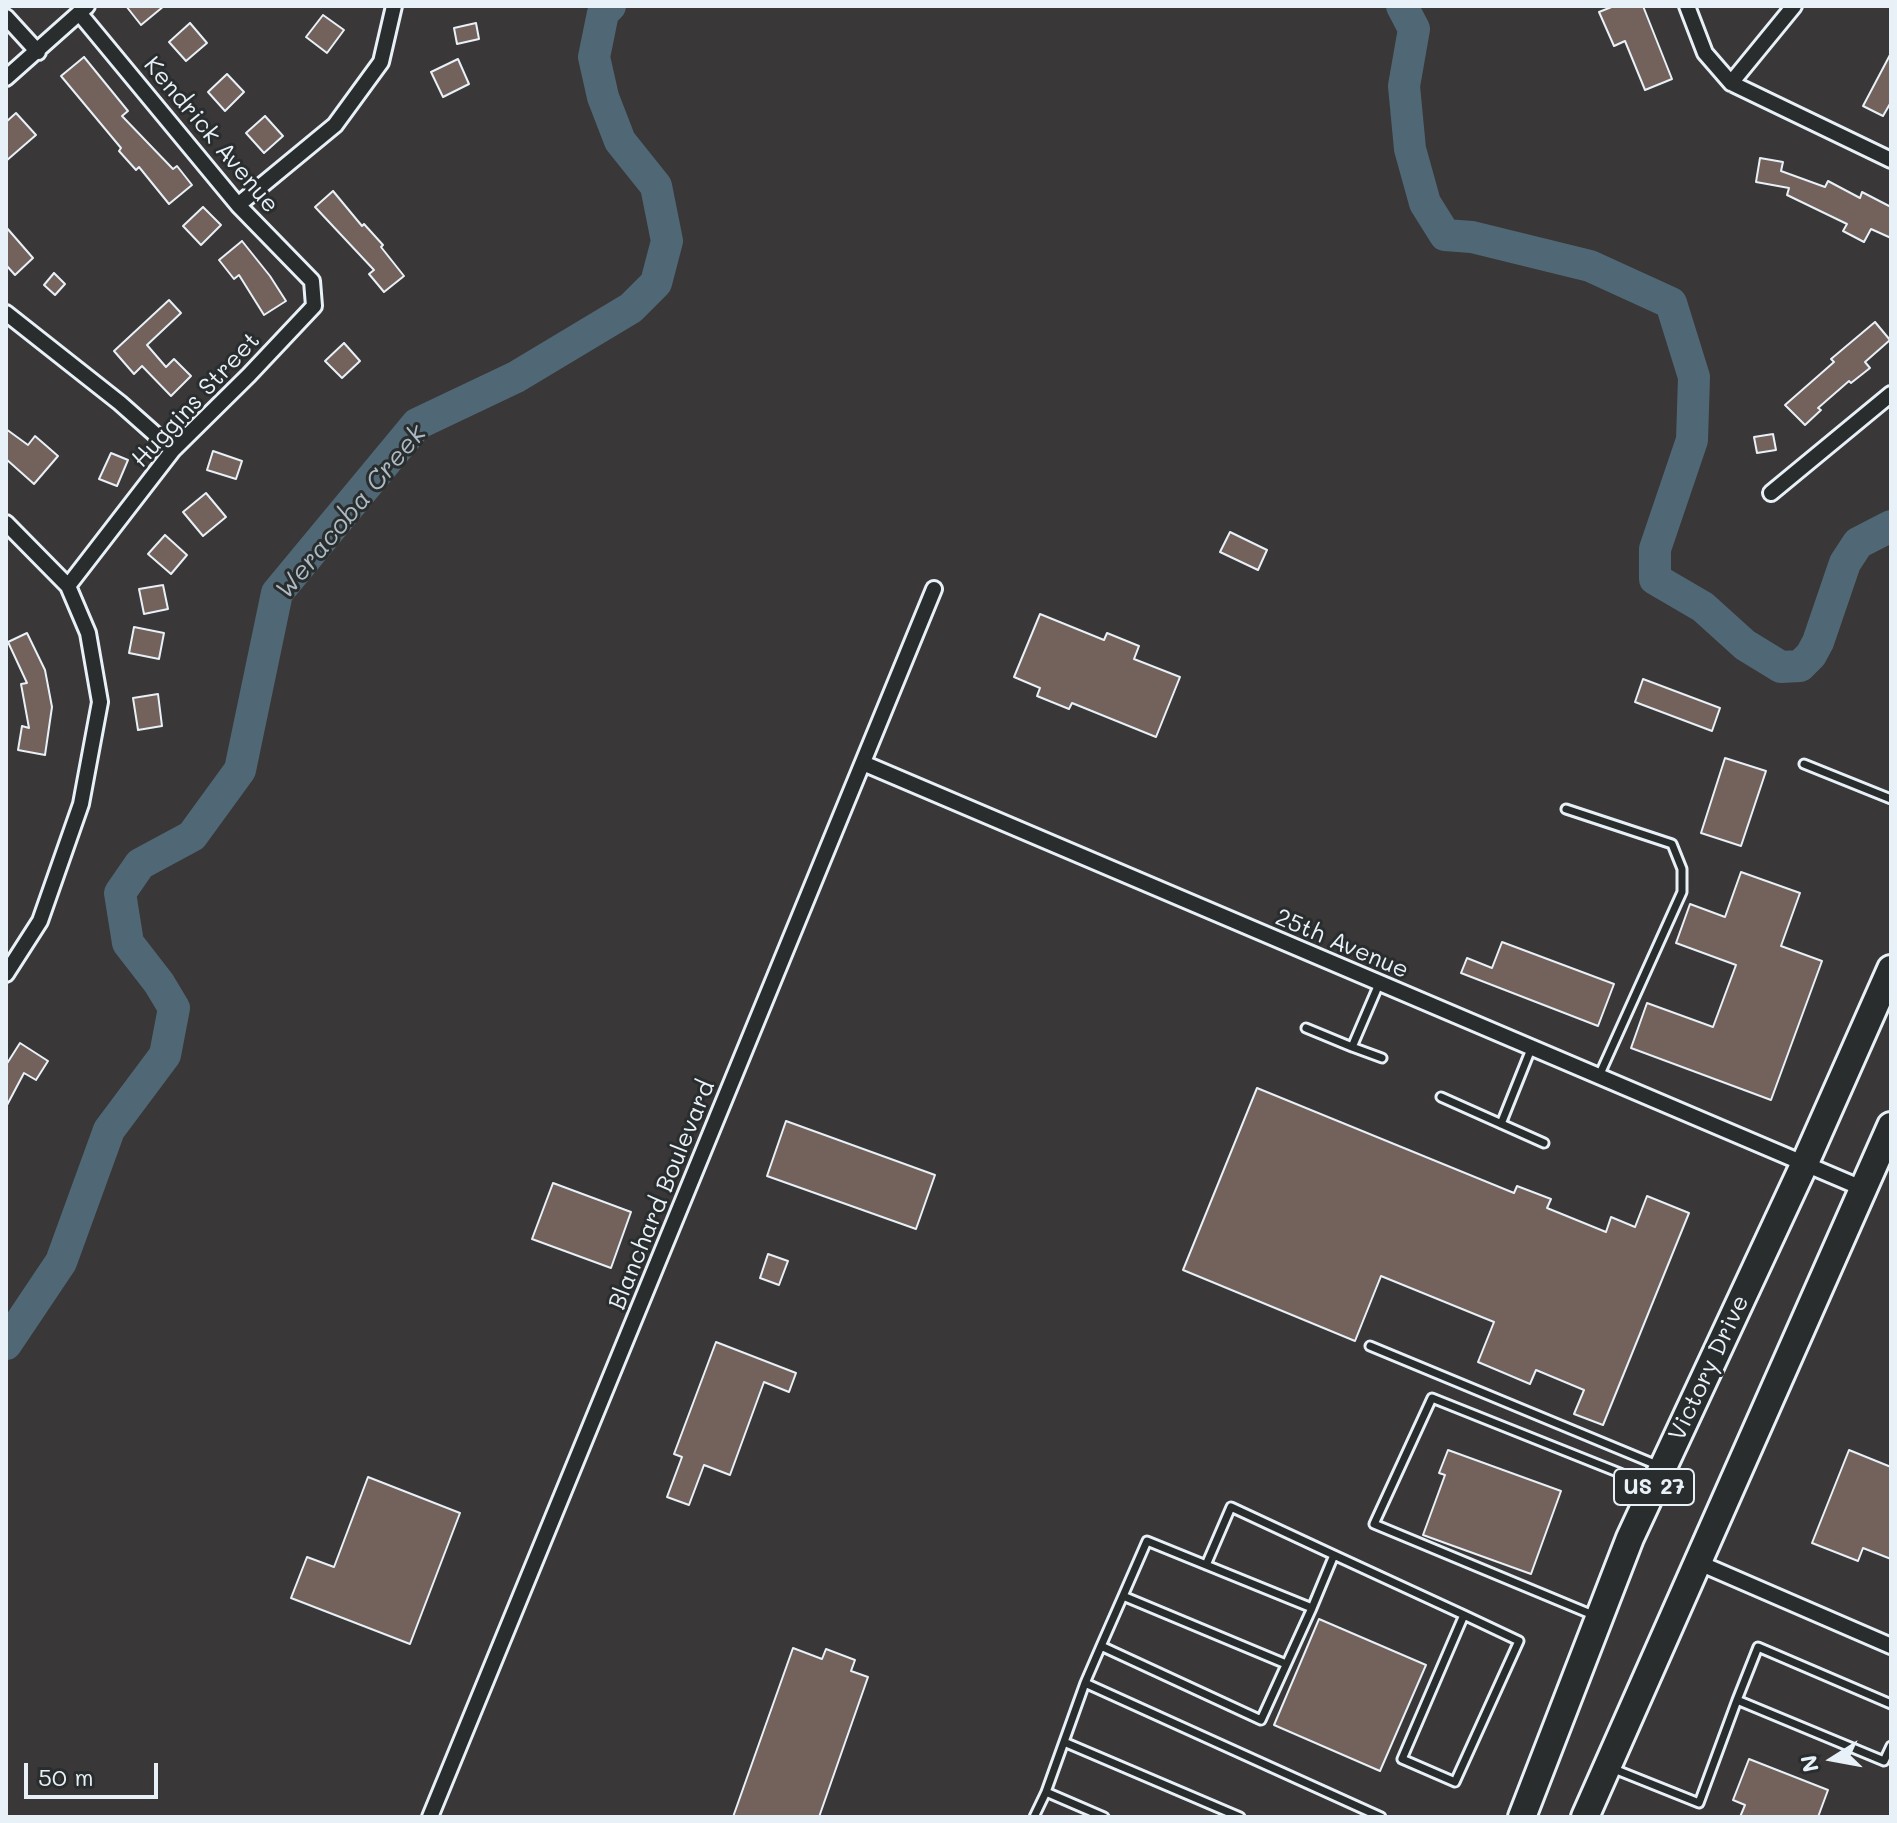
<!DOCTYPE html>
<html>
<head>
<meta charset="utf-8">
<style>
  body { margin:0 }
  #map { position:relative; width:1897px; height:1823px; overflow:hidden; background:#393737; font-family:Mali,sans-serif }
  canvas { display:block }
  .frame { position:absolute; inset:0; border:8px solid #e8f1f8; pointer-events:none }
  .north { position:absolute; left:1793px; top:1719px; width:80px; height:80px; -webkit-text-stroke:6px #2a2d2e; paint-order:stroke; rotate:259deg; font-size:22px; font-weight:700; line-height:32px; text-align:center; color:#e8f1f8 }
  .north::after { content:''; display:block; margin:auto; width:28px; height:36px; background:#e8f1f8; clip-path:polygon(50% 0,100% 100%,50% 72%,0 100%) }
  .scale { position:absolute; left:24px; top:1763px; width:134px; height:36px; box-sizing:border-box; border:4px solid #e8f1f8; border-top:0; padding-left:10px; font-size:24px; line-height:28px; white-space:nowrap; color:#e8f1f8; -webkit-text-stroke:6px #2a2d2e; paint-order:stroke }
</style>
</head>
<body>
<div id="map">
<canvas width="1897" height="1823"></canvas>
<div class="frame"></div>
<div class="north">N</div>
<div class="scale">50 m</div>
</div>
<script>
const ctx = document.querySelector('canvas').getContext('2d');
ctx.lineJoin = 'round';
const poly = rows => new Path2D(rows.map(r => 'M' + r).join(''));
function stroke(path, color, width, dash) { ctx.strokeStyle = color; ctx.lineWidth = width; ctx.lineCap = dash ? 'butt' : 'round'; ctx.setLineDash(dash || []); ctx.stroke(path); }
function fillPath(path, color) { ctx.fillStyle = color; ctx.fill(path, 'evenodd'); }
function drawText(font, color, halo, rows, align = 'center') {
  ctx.font = font + ' Mali,sans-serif'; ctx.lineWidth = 6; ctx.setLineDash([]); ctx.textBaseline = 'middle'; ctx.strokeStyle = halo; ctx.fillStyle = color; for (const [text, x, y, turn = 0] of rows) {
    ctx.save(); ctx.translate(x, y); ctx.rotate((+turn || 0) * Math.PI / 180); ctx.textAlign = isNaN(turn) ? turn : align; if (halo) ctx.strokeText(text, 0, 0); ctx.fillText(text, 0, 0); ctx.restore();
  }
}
const river = poly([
  [1402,6,1414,29,1404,86,1410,149,1425,203,1445,235,1472,237,1590,266,1671,303,1694,377,1692,440,1655,549,1655,579,1703,607,1745,645,1781,667,1800,666,1811,655,1818,642,1845,563,1858,543,1891,526],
  [6,1344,61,1262,109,1130,165,1055,174,1008,159,983,128,943,120,893,140,864,192,836,240,770,277,593,417,424,516,377,631,308,656,283,667,241,656,186,620,141,603,97,594,57,603,13,610,6]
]);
const building = poly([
  [126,6,164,6,141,25,126,6],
  [1614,6,1643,6,1672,79,1645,90,1625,41,1614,46,1599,12,1614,6],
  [323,15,344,30,327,53,306,37,323,15],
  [190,23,207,43,186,61,169,42,190,23],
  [476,23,479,39,457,44,454,28,476,23],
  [1891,53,1891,102,1883,116,1863,106,1891,53],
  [84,57,128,111,122,116,173,169,177,166,192,185,169,204,139,167,136,170,119,151,121,148,61,76,84,57],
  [458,59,469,84,443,97,431,72,458,59],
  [227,74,244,92,225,111,208,92,227,74],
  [16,113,36,135,6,161,6,122,16,113],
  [265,116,283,136,264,153,246,133,265,116],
  [1760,158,1783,162,1781,171,1825,187,1828,181,1860,198,1862,192,1891,207,1891,238,1871,229,1864,242,1843,231,1847,224,1787,195,1789,188,1756,182,1760,158],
  [333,191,362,226,364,224,383,245,381,247,404,276,384,292,369,274,374,270,315,207,333,191],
  [203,207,221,225,201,245,183,226,203,207],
  [6,227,33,258,15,275,6,265,6,227],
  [242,241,270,276,286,301,264,315,239,275,234,279,219,260,242,241],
  [54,273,65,284,55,295,44,285,54,273],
  [169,300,181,313,147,345,166,367,174,359,191,376,171,396,142,366,134,374,114,351,169,300],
  [1875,322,1890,340,1865,362,1870,368,1851,383,1849,381,1818,408,1821,410,1805,425,1785,405,1834,362,1831,359,1875,322],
  [344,343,360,361,342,378,325,361,344,343],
  [6,429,28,445,35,436,58,456,34,484,6,459,6,429],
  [1773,434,1776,450,1757,453,1754,437,1773,434],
  [213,451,242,461,236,479,207,470,213,451],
  [111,453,128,460,117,486,99,479,111,453],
  [206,493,226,517,203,536,183,512,206,493],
  [1230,532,1267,550,1258,570,1220,552,1230,532],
  [165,535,187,555,171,574,148,554,165,535],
  [163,585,168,609,144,614,139,589,163,585],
  [1040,614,1104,640,1107,633,1139,646,1134,659,1180,677,1156,737,1072,703,1069,709,1037,696,1040,688,1014,677,1040,614],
  [134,627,164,633,159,659,129,653,134,627],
  [27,633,45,670,52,707,45,755,18,750,22,726,29,728,21,684,27,683,8,642,27,633],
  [1643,679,1720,708,1712,731,1635,702,1643,679],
  [158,694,162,726,138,730,133,698,158,694],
  [1725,758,1766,771,1741,846,1701,833,1725,758],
  [1741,872,1800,893,1781,946,1822,961,1771,1100,1631,1048,1647,1003,1713,1027,1736,965,1676,943,1690,904,1725,917,1741,872],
  [1502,942,1614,984,1598,1026,1461,973,1467,958,1492,968,1502,942],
  [20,1043,48,1061,36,1080,24,1073,6,1107,6,1065,20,1043],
  [1257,1088,1514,1193,1517,1186,1551,1199,1547,1208,1606,1232,1611,1217,1635,1227,1647,1196,1689,1213,1603,1425,1574,1414,1584,1390,1536,1370,1530,1384,1478,1362,1494,1322,1381,1276,1355,1341,1183,1270,1257,1088],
  [786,1121,935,1175,916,1229,767,1176,786,1121],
  [553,1183,631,1212,611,1268,532,1239,553,1183],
  [768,1254,788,1261,779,1285,760,1278,768,1254],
  [716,1342,796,1373,789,1392,764,1382,730,1475,704,1465,689,1505,667,1497,682,1457,674,1454,716,1342],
  [1448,1450,1561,1491,1531,1574,1423,1535,1445,1475,1439,1473,1448,1450],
  [1849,1450,1891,1467,1891,1559,1863,1548,1858,1561,1812,1543,1849,1450],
  [368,1477,460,1513,410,1644,291,1598,307,1557,334,1567,368,1477],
  [1319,1619,1426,1665,1380,1771,1274,1725,1319,1619],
  [793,1648,822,1659,826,1649,855,1660,851,1671,868,1677,819,1817,733,1817,793,1648],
  [1749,1759,1828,1790,1818,1817,1740,1817,1745,1805,1733,1800,1749,1759]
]);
const lane = poly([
  [1804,764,1891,799],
  [1566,809,1672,844,1682,869,1682,892,1599,1076],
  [1306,1028,1352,1047,1379,984],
  [1352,1047,1382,1058],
  [1441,1097,1544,1143],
  [1501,1124,1531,1049],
  [1370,1346,1657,1465],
  [1206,1565,1231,1507,1334,1555,1464,1615,1519,1641,1455,1782,1402,1759,1464,1615],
  [1123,1596,1286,1664],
  [1312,1608,1334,1555],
  [1593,1615,1374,1524,1432,1398,1650,1485],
  [1085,1683,1101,1646,1123,1596,1147,1541,1312,1608,1261,1720,1101,1646],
  [1737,1700,1758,1647,1891,1704],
  [1064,1742,1240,1817],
  [1614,1769,1699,1803,1737,1700,1884,1761,1891,1746],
  [1034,1817,1046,1792],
  [1104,1817,1046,1792,1085,1683,1381,1817]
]);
const street = poly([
  [1687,6,1705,53,1731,83,1891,160],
  [6,17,38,52],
  [6,78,87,6],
  [1731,83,1794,6],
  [238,205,335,125,381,62,394,6],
  [6,313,120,403,173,450],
  [1771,493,1891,394],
  [6,523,68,586,88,633,100,702,81,804,40,921,6,974],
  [68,586,173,450,249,375,314,306,312,281,238,205,80,14],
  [863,763,1864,1189],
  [1697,1562,1891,1646],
  [430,1817,934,589]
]);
const highway = poly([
  [1522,1817,1630,1538,1804,1165,1891,969],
  [1585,1817,1891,1126]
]);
const shields = [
  [1654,1487,80]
];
const shieldNames = [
  ["US 27",1654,1487]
];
const streetNames = [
  ["Kendrick Avenue",211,135,50],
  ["Huggins Street",196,400,-47],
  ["25th Avenue",1342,944,23],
  ["Blanchard Boulevard",662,1195,-68],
  ["Victory Drive",1709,1368,-65]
];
const waterNames = [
  ["Weracoba Creek",351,512,-50]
];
stroke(river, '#506875', 32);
fillPath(building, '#73615c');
stroke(building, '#e8f1f8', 2);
stroke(lane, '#e8f1f8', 13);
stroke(street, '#e8f1f8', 20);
stroke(highway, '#e8f1f8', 32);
stroke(lane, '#2a2d2e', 7);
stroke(street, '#2a2d2e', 14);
stroke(highway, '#2a2d2e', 26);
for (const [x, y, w] of shields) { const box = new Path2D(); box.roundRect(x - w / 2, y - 18, w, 36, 6); ctx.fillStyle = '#2a2d2e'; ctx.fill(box); stroke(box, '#e8f1f8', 2); }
drawText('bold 22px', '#e8f1f8', null, shieldNames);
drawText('24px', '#e8f1f8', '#2a2d2e', streetNames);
drawText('italic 26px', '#abbac4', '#2a2d2e', waterNames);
</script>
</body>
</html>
